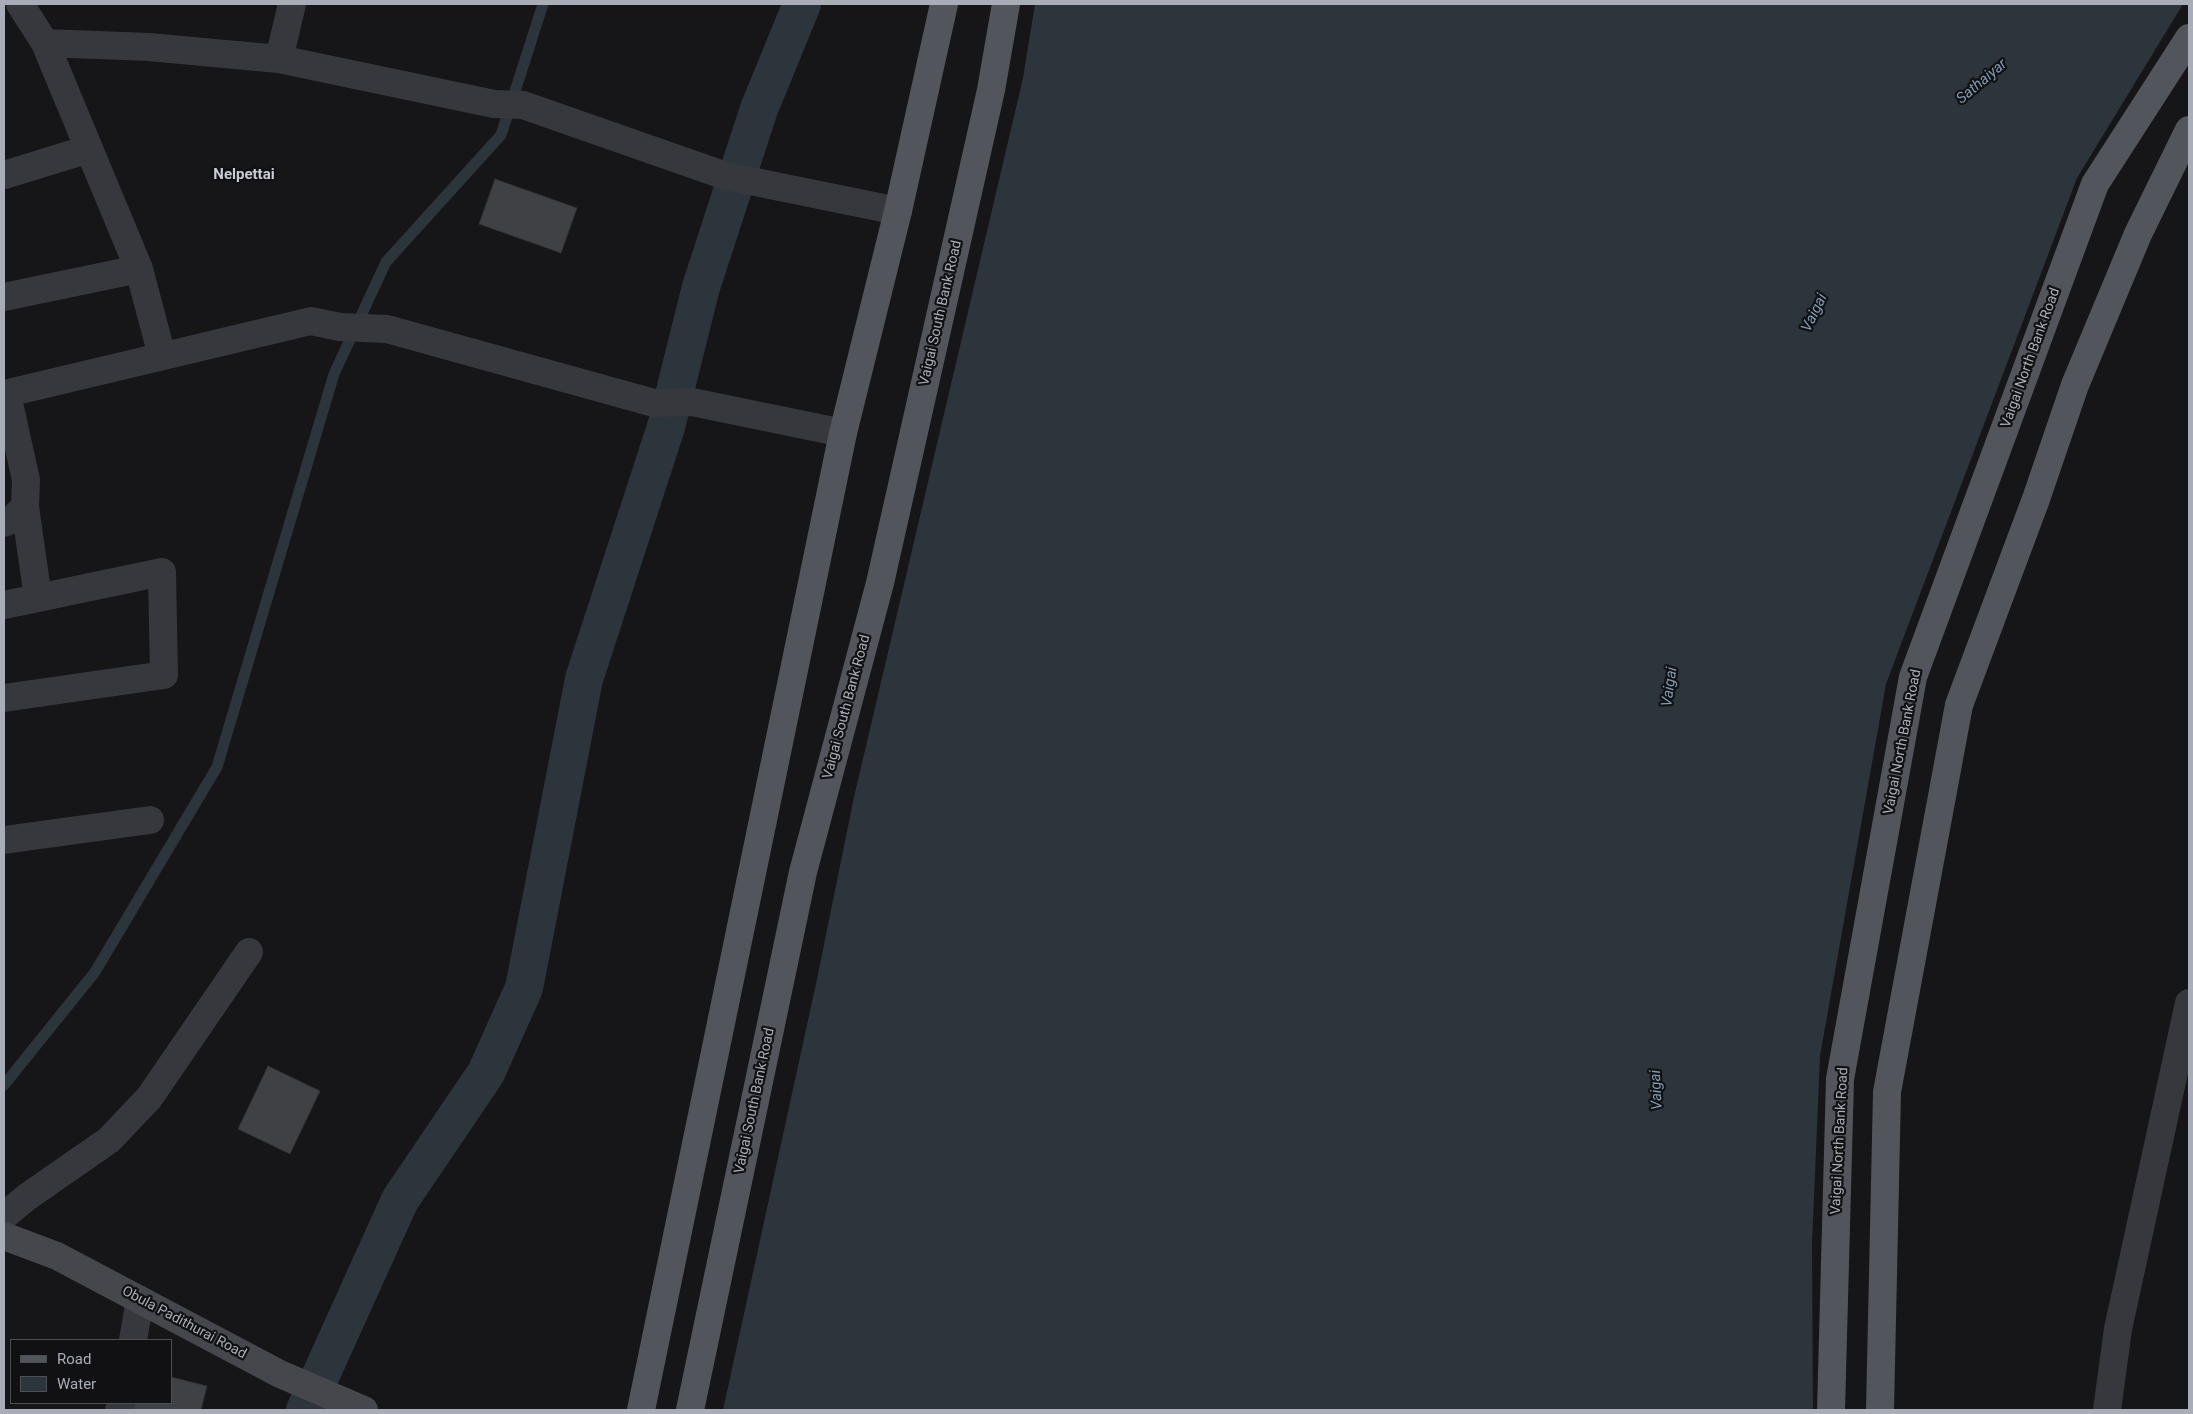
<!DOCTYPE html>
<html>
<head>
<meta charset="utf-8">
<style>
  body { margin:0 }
  #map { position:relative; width:2193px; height:1414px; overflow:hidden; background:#161618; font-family:Roboto,sans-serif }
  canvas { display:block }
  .frame { position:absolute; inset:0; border:5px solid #a8adb8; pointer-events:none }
  .legend { position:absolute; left:10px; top:1339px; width:162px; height:65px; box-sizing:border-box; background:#111113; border:1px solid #4d4f55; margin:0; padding:6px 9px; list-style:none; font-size:15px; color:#a8adb8 }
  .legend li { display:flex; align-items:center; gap:10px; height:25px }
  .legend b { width:25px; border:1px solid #4d4f55 }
</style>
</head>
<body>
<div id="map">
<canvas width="2193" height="1414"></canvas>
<div class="frame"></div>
<ul class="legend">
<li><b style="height:6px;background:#53555c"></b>Road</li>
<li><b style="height:14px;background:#2c353c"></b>Water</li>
</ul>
</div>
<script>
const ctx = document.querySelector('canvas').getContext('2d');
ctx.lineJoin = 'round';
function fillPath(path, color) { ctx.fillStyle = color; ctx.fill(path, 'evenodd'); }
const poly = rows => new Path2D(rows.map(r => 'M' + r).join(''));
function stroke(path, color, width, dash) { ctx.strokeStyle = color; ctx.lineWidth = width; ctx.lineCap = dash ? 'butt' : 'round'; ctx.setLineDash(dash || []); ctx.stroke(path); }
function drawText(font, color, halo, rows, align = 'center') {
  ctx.font = font + ' Roboto,sans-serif'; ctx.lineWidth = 4.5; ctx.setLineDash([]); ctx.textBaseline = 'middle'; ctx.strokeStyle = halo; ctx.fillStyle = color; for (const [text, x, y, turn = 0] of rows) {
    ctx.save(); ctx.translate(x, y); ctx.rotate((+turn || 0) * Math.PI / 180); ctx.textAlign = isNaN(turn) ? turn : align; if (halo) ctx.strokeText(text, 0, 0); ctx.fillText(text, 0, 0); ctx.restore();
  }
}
const water = poly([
  [1035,4,2183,4,2077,178,1886,684,1820,1056,1812,1244,1813,1410,723,1410,817,979,854,797,1023,78]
]);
const stream = poly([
  [4,1085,95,972,217,767,334,374,386,262,501,135,543,4]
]);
const canal = poly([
  [305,1410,400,1200,486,1073,524,988,584,679,666,427,701,287,759,109,802,4]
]);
const building = poly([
  [495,179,577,208,561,253,479,224,495,179],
  [268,1066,320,1091,290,1154,238,1129,268,1066],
  [171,1377,207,1386,201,1410,124,1410,117,1403,171,1403,171,1377]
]);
const street = poly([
  [20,4,45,43,149,47,279,59,494,104,523,105,726,176,898,211],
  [45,43,139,269,162,356],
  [279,59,292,4],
  [4,175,89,149],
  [4,297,139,269],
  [4,394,311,321,340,327,387,329,654,403,692,402,843,433],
  [25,507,38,598],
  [4,523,11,520,25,507,26,480,7,394],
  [4,605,162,572,164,675,4,698],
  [4,840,150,820],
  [4,1216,27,1197,109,1140,149,1098,249,952],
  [133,1340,140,1300],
  [119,1410,121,1403],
  [2107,1410,2118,1329,2189,1003]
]);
const secondary = poly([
  [4,1236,57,1256,280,1374,364,1410]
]);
const primary = poly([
  [641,1410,843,433,898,211,944,4],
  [690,1410,803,872,880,583,991,90,1006,4],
  [1831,1410,1840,1079,1913,677,2095,184,2189,38],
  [1880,1410,1887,1092,1959,705,2036,499,2075,385,2138,234,2189,130]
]);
const streetNames = [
  ["Vaigai South Bank Road",941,313,-77],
  ["Vaigai North Bank Road",2031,358,-70],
  ["Vaigai South Bank Road",847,707,-75],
  ["Vaigai North Bank Road",1903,742,-79],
  ["Vaigai South Bank Road",755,1101,-78],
  ["Vaigai North Bank Road",1840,1141,-87],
  ["Obula Padithurai Road",184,1323,28]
];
const waterNames = [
  ["Sathaiyar",1982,82,-40],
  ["Vaigai",1815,313,-64],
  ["Vaigai",1670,687,-82],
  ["Vaigai",1657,1090,-93]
];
const neighbourhoodNames = [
  ["Nelpettai",244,175]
];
fillPath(water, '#2c353c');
stroke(stream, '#2c353c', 11);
stroke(canal, '#2c353c', 38);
fillPath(building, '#404145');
stroke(building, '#303034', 1);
stroke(street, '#37383d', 28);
stroke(secondary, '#45474d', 28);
stroke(primary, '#53555c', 28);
drawText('14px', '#a8adb8', '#111113', streetNames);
drawText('italic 15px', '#7f9bb3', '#111113', waterNames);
drawText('bold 15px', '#c9ccd4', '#111113', neighbourhoodNames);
</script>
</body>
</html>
